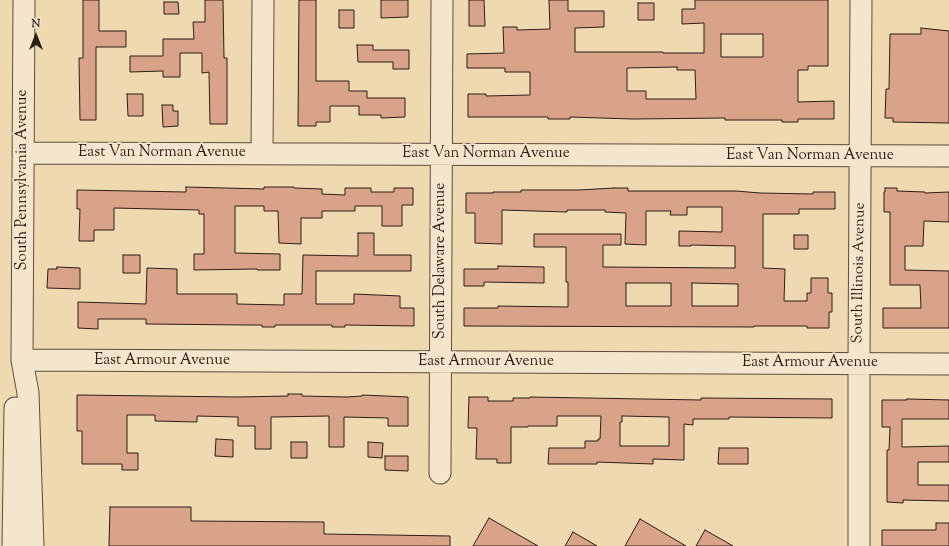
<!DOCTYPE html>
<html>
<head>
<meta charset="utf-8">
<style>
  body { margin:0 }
  #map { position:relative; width:949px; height:546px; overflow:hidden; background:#eed9b0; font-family:"Sorts Mill Goudy",serif }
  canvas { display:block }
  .north { position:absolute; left:16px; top:16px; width:40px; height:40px; -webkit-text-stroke:3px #f4e6cc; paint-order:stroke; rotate:0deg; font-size:11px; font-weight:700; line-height:16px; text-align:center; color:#2d1d17 }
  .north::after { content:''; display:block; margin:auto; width:14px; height:18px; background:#2d1d17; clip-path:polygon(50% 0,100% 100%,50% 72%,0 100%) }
</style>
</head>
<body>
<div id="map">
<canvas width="949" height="546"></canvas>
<div class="north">N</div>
</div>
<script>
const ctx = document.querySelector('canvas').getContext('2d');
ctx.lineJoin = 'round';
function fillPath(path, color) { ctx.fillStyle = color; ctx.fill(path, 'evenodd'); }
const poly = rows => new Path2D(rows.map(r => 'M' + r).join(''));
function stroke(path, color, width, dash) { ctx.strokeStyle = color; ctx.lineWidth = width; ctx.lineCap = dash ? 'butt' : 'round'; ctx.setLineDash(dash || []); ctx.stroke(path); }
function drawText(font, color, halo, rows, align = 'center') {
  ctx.font = font + ' "Sorts Mill Goudy",serif'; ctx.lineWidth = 3.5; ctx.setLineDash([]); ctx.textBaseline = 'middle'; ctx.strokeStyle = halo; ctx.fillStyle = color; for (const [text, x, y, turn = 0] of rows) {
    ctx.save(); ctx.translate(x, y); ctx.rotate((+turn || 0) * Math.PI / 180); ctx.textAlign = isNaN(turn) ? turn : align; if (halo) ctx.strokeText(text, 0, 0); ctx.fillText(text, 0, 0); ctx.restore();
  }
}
const building = poly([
  [83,0,99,0,99,31,126,31,126,47,96,47,96,120,80,120,79,58,83,58,83,0],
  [205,0,223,0,224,58,227,58,227,124,210,124,209,72,202,73,202,53,180,53,180,77,163,77,163,71,130,72,130,56,163,56,163,39,194,39,193,22,205,22,205,0],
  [299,0,316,0,316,81,349,81,349,91,367,91,367,98,405,98,405,117,381,118,381,115,359,115,359,106,330,106,330,122,316,122,316,126,298,126,299,0],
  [381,0,408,0,408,17,381,18,381,0],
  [469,0,484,0,485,26,469,26,469,0],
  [549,0,568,0,568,11,604,11,604,27,575,28,575,52,663,52,663,53,704,53,704,23,682,24,682,9,695,9,695,0,828,0,828,66,808,66,808,70,798,70,798,102,834,101,834,119,798,119,798,122,782,122,782,120,725,120,725,118,633,119,570,117,570,119,548,119,548,117,468,117,468,94,486,94,486,96,530,95,530,72,505,72,505,68,467,68,467,54,504,53,503,27,517,27,517,30,550,29,549,0],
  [721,34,763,34,763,57,721,57,721,34],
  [677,67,677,70,695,70,696,99,646,99,646,91,627,91,627,68,677,67],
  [164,2,178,2,179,14,164,14,164,2],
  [638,3,654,3,654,20,638,20,638,3],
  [339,10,354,10,354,28,339,28,339,10],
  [921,28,949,31,949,123,893,122,893,118,885,118,886,89,889,89,890,34,921,34,921,28],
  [357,45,373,45,373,50,409,50,409,69,393,69,393,62,358,62,357,45],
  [127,94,143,94,143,116,128,116,127,94],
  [162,105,173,105,173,111,178,111,178,126,163,127,162,105],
  [186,187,264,189,264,187,294,187,294,188,322,189,322,194,345,195,345,188,371,188,371,192,394,192,394,188,413,188,413,205,402,205,402,226,382,226,382,206,355,206,355,211,322,211,322,218,301,218,301,244,279,243,278,211,264,211,264,206,235,206,235,253,280,254,280,270,257,270,257,269,194,270,194,254,204,254,204,214,199,214,199,210,114,208,114,230,94,230,94,241,79,241,80,209,77,209,77,190,186,192,186,187],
  [614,188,628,188,628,191,736,191,760,193,813,194,813,192,835,192,835,209,799,209,799,214,763,214,763,268,785,269,784,301,807,301,807,293,811,293,811,278,828,278,828,293,832,293,832,312,829,312,829,328,807,328,807,326,754,326,754,327,464,326,464,308,498,308,498,306,568,307,568,282,566,282,566,247,534,247,534,234,621,234,621,245,603,245,603,267,735,268,735,246,691,245,691,246,679,246,679,231,722,232,722,207,687,207,687,215,670,215,671,211,646,211,646,245,625,244,626,213,605,212,605,210,567,210,567,212,502,210,502,244,475,243,475,213,466,213,466,193,493,193,493,192,521,192,521,190,579,190,614,188],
  [626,283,671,283,671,306,626,306,626,283],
  [692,283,738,284,738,306,692,306,692,283],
  [885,188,897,188,897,191,925,192,925,193,949,192,949,222,924,221,923,246,905,246,905,270,949,271,949,328,883,328,883,308,921,308,920,285,890,285,890,212,884,212,884,192,885,192,885,188],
  [358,233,374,233,374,255,411,255,411,271,316,271,316,304,354,304,354,294,400,296,400,308,414,308,414,326,345,325,345,327,332,327,332,325,275,325,275,327,262,327,262,325,247,325,146,324,146,319,98,319,98,329,78,328,78,302,146,304,147,268,177,269,177,294,237,294,237,304,284,305,284,294,302,294,303,255,358,256,358,233],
  [794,235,808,235,808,249,794,249,794,235],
  [123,255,140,255,140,273,123,273,123,255],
  [498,266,544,267,544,283,484,282,484,286,464,286,464,269,498,269,498,266],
  [57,267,80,268,80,289,47,288,48,269,57,269,57,267],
  [288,394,302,394,302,396,347,397,362,396,362,395,408,397,408,426,388,426,388,418,344,417,344,447,329,447,329,416,271,417,271,449,255,449,255,426,238,426,238,417,197,416,197,422,155,421,155,415,127,415,127,453,138,453,138,470,122,470,122,464,82,464,82,431,77,431,77,395,238,397,288,396,288,394],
  [469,397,488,397,488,401,513,401,513,398,530,398,530,397,701,400,701,398,832,399,832,418,729,417,729,419,693,419,693,425,684,424,684,460,653,459,653,464,597,462,597,464,548,464,549,448,585,448,585,441,598,441,598,439,600,439,601,416,557,416,557,426,528,426,528,427,511,427,511,463,497,463,497,459,476,459,477,428,468,428,469,397],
  [622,416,669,417,669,446,620,446,620,422,622,422,622,416],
  [907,399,949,400,949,419,902,419,902,447,949,446,949,462,918,462,918,485,949,485,949,501,903,500,903,503,887,502,887,450,889,450,890,427,882,427,882,400,907,400,907,399],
  [216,439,233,440,233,457,215,456,216,439],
  [291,442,307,442,307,458,291,458,291,442],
  [368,442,383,443,382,458,368,457,368,442],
  [719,448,748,448,748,464,718,464,719,448],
  [385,456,408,456,408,471,385,470,385,456],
  [110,507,191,507,191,521,324,522,324,534,450,536,450,546,109,546,110,507],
  [489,518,538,546,473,546,489,518],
  [640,519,686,546,625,546,640,519],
  [936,523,949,523,949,546,882,546,882,530,936,530,936,523],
  [705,530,733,546,696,546,705,530],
  [573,532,597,546,565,546,573,532]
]);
const minor = poly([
  [24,0,22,360,28,393,33,546],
  [23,153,949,156],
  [262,153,263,0],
  [22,360,949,364],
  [440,473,442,0],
  [13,546,15,408],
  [859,546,859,363,861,0]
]);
const streetNames = [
  ["East Van Norman Avenue",162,153],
  ["East Van Norman Avenue",486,154],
  ["East Van Norman Avenue",810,156],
  ["South Pennsylvania Avenue",23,180,-90],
  ["South Delaware Avenue",441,261,-90],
  ["South Illinois Avenue",860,273,-89],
  ["East Armour Avenue",162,361],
  ["East Armour Avenue",486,362],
  ["East Armour Avenue",810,363]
];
fillPath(building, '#d9a38a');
stroke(building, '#2d1d17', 1);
stroke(minor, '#5d4c3d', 23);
stroke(minor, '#f4e6cc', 21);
drawText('15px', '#2d1d17', '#f4e6cc', streetNames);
</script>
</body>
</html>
